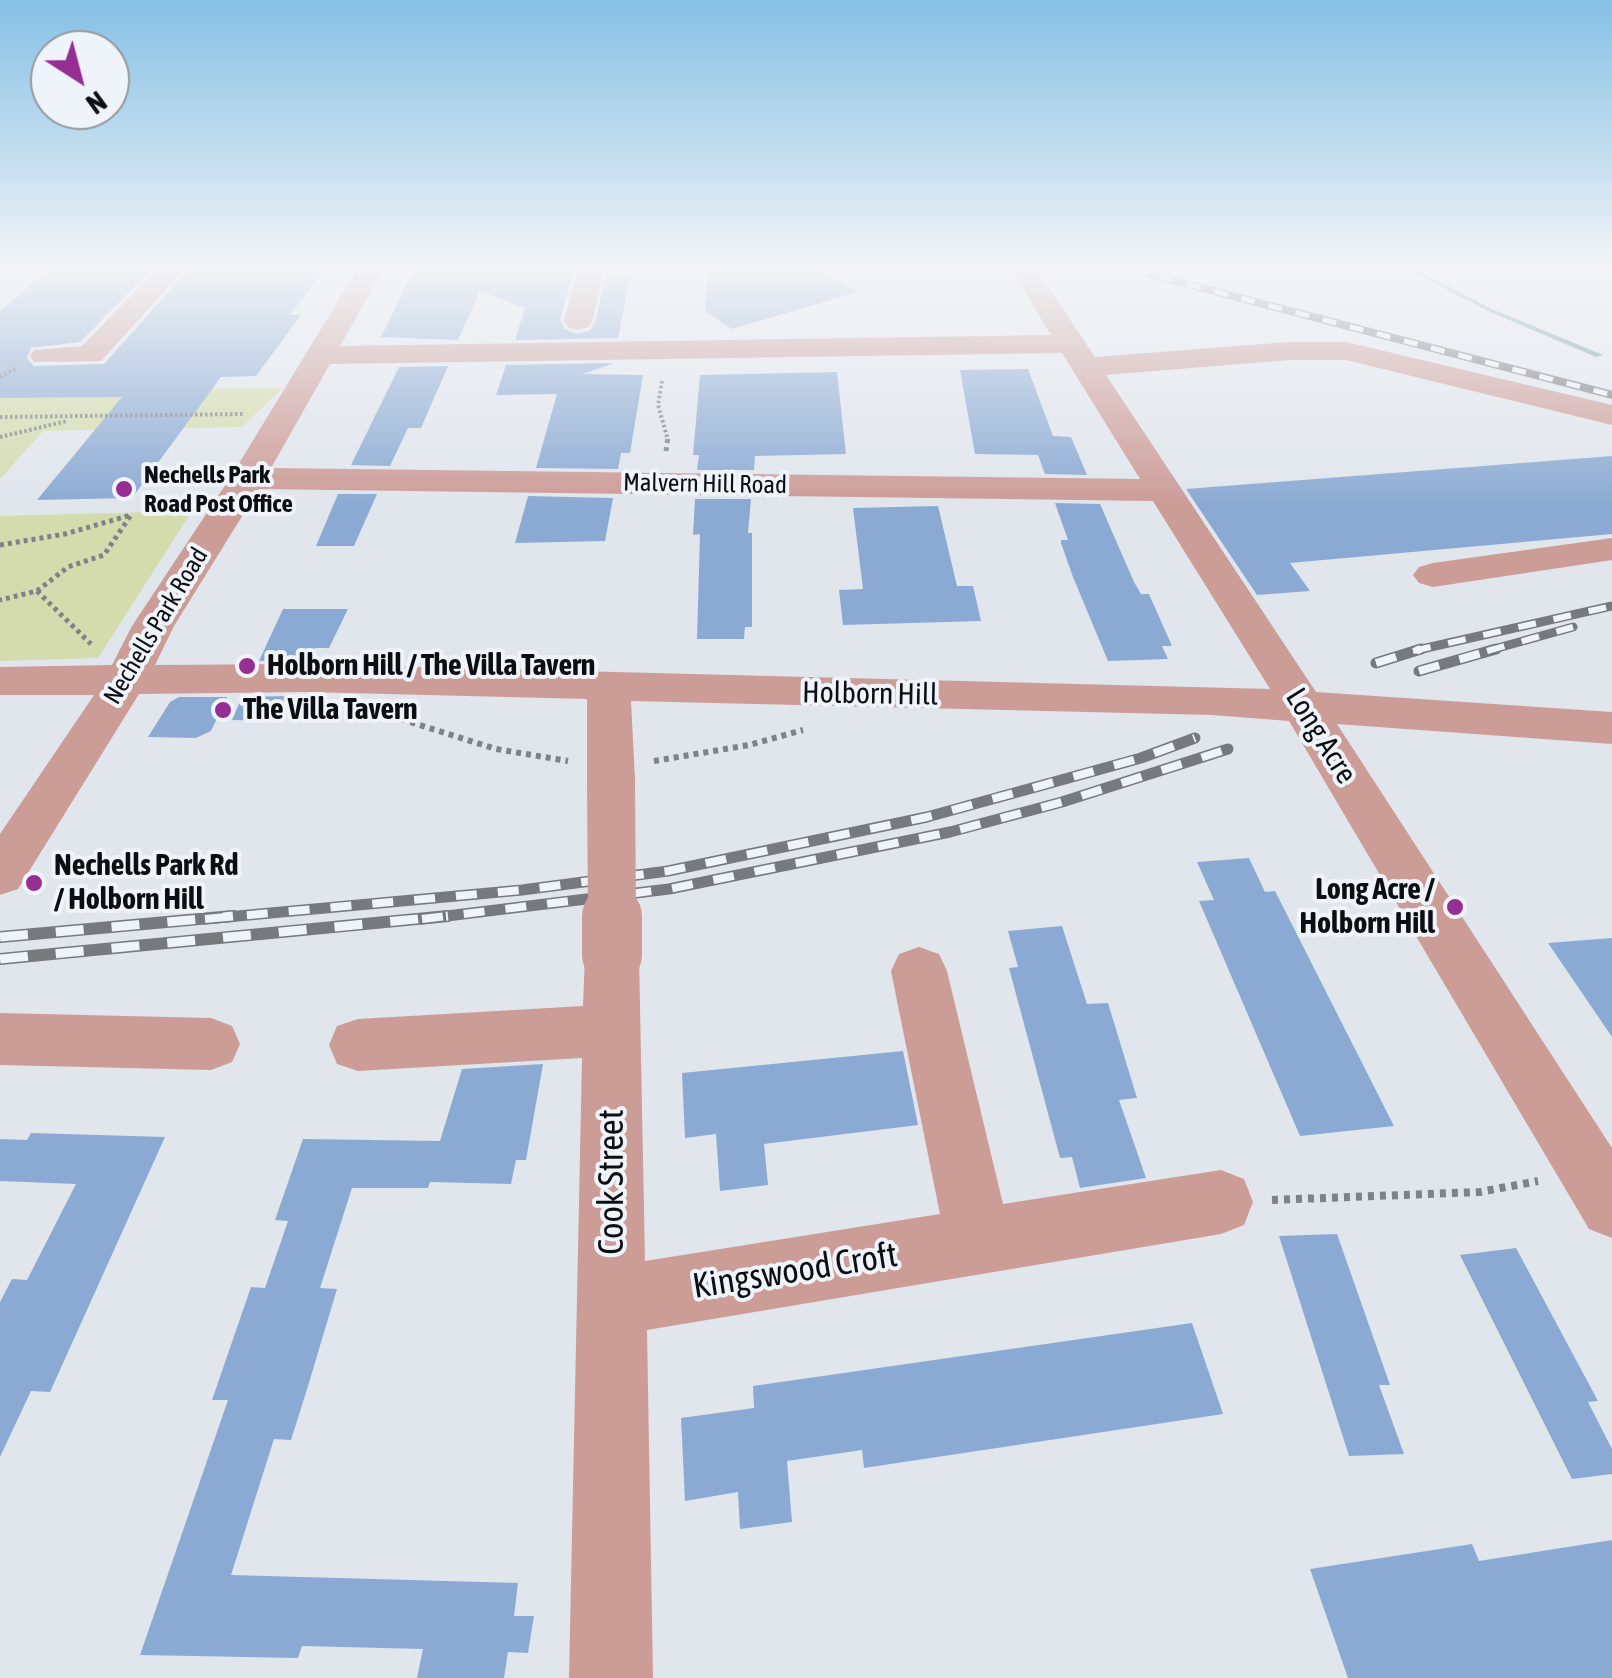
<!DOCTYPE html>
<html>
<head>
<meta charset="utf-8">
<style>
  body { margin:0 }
  #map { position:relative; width:1612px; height:1678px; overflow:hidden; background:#e1e6ed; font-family:"Asap Condensed",sans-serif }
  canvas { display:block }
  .north { position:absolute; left:30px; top:30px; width:100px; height:100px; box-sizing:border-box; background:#eff4fa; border:2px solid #95989d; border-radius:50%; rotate:144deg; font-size:28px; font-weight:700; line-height:40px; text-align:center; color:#0d0e11 }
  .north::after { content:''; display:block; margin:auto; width:35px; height:45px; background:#962f94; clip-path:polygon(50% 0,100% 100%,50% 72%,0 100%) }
</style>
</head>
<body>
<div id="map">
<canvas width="1612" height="1678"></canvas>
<div class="north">N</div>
</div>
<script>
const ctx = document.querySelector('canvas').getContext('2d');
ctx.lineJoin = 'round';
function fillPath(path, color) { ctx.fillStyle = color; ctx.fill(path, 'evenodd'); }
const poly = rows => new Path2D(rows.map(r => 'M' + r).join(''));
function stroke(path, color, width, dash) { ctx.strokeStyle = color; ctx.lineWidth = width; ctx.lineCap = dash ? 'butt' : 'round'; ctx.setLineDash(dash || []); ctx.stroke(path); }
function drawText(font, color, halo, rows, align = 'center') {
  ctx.font = font + ' "Asap Condensed",sans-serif'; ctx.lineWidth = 8; ctx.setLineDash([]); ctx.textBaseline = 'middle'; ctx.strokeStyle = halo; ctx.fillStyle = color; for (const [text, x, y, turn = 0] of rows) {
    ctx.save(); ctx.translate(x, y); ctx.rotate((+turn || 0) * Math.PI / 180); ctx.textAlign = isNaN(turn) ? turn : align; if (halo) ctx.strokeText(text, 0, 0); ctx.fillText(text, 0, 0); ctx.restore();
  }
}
const green = poly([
  [283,388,242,427,43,431,0,479,0,398,164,396,171,389],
  [192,511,98,658,0,661,0,516]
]);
const stream = poly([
  [1409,270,1417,270,1492,309,1603,355,1596,357,1488,311,1409,270]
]);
const building = poly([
  [48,270,151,270,80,342,31,348,27,358,34,366,104,364,188,270,324,270,290,315,301,315,256,376,221,377,132,498,37,500,122,397,0,398,0,311],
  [414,270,574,270,560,320,565,329,577,334,589,331,595,323,606,276,630,276,618,338,515,340,525,308,480,291,458,340,381,337],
  [708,270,820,270,858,292,732,329,705,311],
  [614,363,583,374,643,375,630,453,621,453,618,469,536,468,557,394,496,395,506,365],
  [448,366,421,428,408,428,390,466,351,465,399,367],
  [1028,369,1053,436,1071,437,1087,475,1045,474,1038,455,975,454,960,370],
  [837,372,846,454,755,456,754,470,697,470,699,455,693,455,700,375],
  [1612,456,1612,534,1290,563,1310,591,1257,595,1186,489],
  [338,494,377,494,354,546,316,546],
  [528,496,613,498,605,541,515,543],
  [695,499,751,499,748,533,752,533,752,627,745,627,744,639,697,639,700,534,693,535],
  [1055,503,1100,504,1134,582,1141,594,1149,594,1172,646,1162,646,1168,659,1108,661,1073,577,1061,543,1061,540,1068,540],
  [938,506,957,586,973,586,981,621,843,625,839,590,863,589,853,508],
  [283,609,348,609,329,648,315,648,309,660,259,661],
  [290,696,276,721,232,720,242,697],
  [179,697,227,697,211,731,196,738,148,737,170,702],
  [1249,858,1265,892,1275,891,1394,1126,1300,1136,1199,901,1214,900,1197,862],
  [1062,926,1087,1004,1108,1003,1137,1098,1119,1100,1146,1178,1080,1188,1072,1157,1060,1158,1009,968,1018,967,1008,931],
  [1612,938,1612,1037,1548,943],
  [903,1051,918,1125,764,1144,768,1185,720,1191,716,1134,685,1138,682,1073],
  [543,1064,526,1160,516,1160,511,1184,430,1182,428,1188,352,1188,320,1288,337,1289,308,1386,291,1440,274,1439,231,1575,518,1583,514,1616,534,1616,528,1653,508,1652,504,1678,417,1678,423,1649,302,1646,298,1658,140,1655,228,1400,212,1400,251,1287,265,1288,288,1221,275,1220,303,1139,440,1141,462,1069],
  [31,1133,165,1137,50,1392,31,1391,0,1457,0,1302,12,1279,27,1280,76,1184,0,1181,0,1139,27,1140],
  [1337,1234,1390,1385,1379,1385,1404,1454,1349,1456,1279,1236],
  [1516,1248,1598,1401,1588,1402,1612,1449,1612,1474,1572,1479,1460,1255],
  [1192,1323,1223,1414,864,1468,862,1450,787,1461,792,1522,740,1529,738,1492,685,1501,681,1418,754,1408,753,1386],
  [1612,1540,1612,1678,1348,1678,1310,1569,1472,1544,1479,1561]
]);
const pathFar3 = poly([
  [0,377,16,368],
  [662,381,658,405,668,440],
  [0,417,244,414],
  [0,437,67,421]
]);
const pathFar2 = poly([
  [666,451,668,437],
  [0,545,65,534,131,515,104,555,68,567,37,591,0,600],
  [37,591,91,644]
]);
const pathFar1 = poly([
  [401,719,496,749,568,761],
  [654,761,749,745,803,730]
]);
const path = poly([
  [1272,1200,1480,1192,1538,1181]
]);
const minor = poly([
  [156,270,184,270,101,361,34,362,30,356,34,350,82,346,156,270],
  [357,270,383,270,340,346,1051,335,1011,270,1037,270,1095,357,1289,342,1346,342,1612,405,1612,425,1346,360,1289,360,1106,375,1316,692,1612,712,1612,744,1337,724,1612,1148,1612,1238,1589,1229,1289,721,1212,715,631,701,635,780,628,792,611,797,594,792,587,780,587,699,307,692,139,694,18,889,0,895,0,834,94,695,0,695,0,667,112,665,132,626,230,478,357,270],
  [1062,353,1140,479,271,468,330,364,1062,353],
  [259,489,1153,501,1270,689,307,664,155,665,174,626,259,489],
  [578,270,604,270,592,321,588,327,578,330,568,327,564,321,578,270],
  [1612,538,1612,560,1433,587,1419,583,1413,575,1419,567,1433,563,1612,538],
  [612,932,631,939,639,955,645,1261,940,1214,891,971,899,954,919,947,939,954,947,971,1003,1204,1221,1170,1244,1179,1253,1202,1244,1225,1221,1234,647,1330,653,1678,569,1678,582,1058,358,1071,337,1064,329,1045,337,1026,358,1019,583,1006,585,955,593,939,612,932],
  [0,1013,211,1018,232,1026,240,1044,232,1062,211,1070,0,1065,0,1013]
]);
const railFar3 = poly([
  [1133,270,1612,395]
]);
const railFar2 = poly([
  [1413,651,1612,606],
  [1487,651,1573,627]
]);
const railFar1 = poly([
  [1376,663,1421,649],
  [1419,671,1496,649],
  [205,919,522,890,668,871,927,817,1141,758,1195,738],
  [422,919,669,889,950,832,1062,802,1228,749]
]);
const rail = poly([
  [0,937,233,916],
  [0,959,448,916]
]);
const minorBridgeFar1 = poly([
  [611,780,612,919]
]);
const minorBridge = poly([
  [612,916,612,955]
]);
const markers = [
  [124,489,10,"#962f94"],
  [247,666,10,"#962f94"],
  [223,710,10,"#962f94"],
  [34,883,10,"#962f94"],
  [1455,907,10,"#962f94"]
];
const farPoinames = [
  ["Nechells Park",144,475],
  ["Road Post Office",144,504]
];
const farStreetnames = [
  ["Malvern Hill Road",705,484,1],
  ["Nechells Park Road",156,626,-59]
];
const poiNames = [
  ["Holborn Hill / The Villa Tavern",267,666],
  ["The Villa Tavern",243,710],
  ["Nechells Park Rd",54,866],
  ["/ Holborn Hill",54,900],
  ["Long Acre /",1435,890,"right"],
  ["Holborn Hill",1435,924,"right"]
];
const streetNames = [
  ["Holborn Hill",870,694,1],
  ["Long Acre",1321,736,58]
];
const nearStreetnames = [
  ["Cook Street",612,1182,-90],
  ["Kingswood Croft",795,1271,-9]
];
fillPath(green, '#d4dbac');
fillPath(stream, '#6998a2');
fillPath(building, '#8baad3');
stroke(pathFar3, '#7f8287', 4, [2.5, 2.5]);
stroke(pathFar2, '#7f8287', 5, [4, 4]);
stroke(pathFar1, '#7f8287', 6, [5, 5]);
stroke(path, '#7f8287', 8, [6, 6]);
fillPath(minor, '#cc9c97');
stroke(railFar3, '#76797e', 8);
stroke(railFar2, '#76797e', 9);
stroke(railFar1, '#76797e', 11);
stroke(rail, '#76797e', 12);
stroke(railFar3, '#eff4fa', 5, [14]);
stroke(railFar2, '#eff4fa', 6, [18]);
stroke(railFar1, '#eff4fa', 8, [21]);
stroke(rail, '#eff4fa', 9, [28]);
stroke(minorBridgeFar1, '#cc9c97', 48);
stroke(minorBridge, '#cc9c97', 60);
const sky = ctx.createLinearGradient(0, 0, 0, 505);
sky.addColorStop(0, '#85c0e5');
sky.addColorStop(0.53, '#f2f4f7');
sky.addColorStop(1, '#f2f4f700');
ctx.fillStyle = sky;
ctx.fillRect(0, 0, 1612, 505);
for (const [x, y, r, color] of markers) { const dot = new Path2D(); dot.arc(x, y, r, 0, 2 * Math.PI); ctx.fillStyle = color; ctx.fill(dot); stroke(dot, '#eff4fa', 4); }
drawText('bold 25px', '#0d0e11', '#eff4fa', farPoinames, 'left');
drawText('25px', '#0d0e11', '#eff4fa', farStreetnames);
drawText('bold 30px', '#0d0e11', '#eff4fa', poiNames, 'left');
drawText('30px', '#0d0e11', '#eff4fa', streetNames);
drawText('35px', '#0d0e11', '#eff4fa', nearStreetnames);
</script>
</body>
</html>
